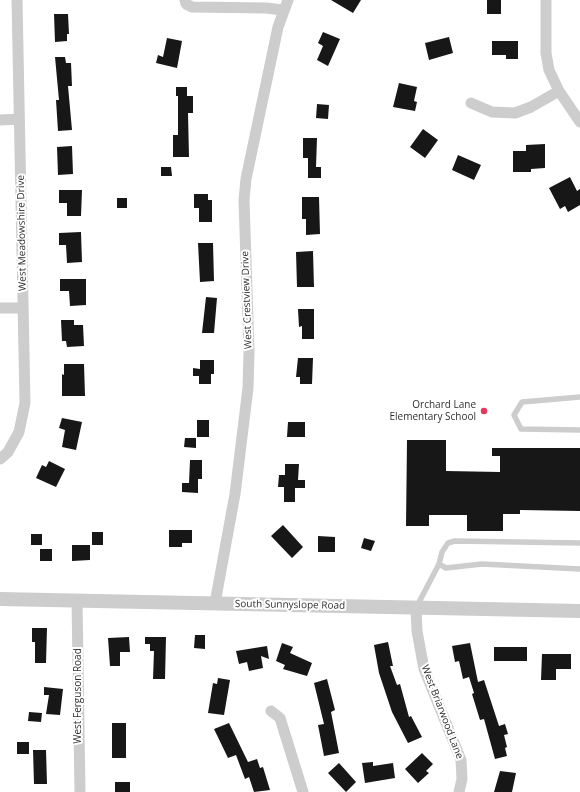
<!DOCTYPE html>
<html>
<head>
<meta charset="utf-8">
<style>
  body { margin:0 }
  canvas { display:block; background:#fff }
</style>
</head>
<body>
<canvas width="580" height="792"></canvas>
<script>
const ctx = document.querySelector('canvas').getContext('2d');
ctx.lineJoin = 'round';
function fillPath(path, color) { ctx.fillStyle = color; ctx.fill(path, 'evenodd'); }
const poly = rows => new Path2D(rows.map(r => 'M' + r).join(''));
function stroke(path, color, width, dash) { ctx.strokeStyle = color; ctx.lineWidth = width; ctx.lineCap = dash ? 'butt' : 'round'; ctx.setLineDash(dash || []); ctx.stroke(path); }
function drawText(font, color, halo, rows, align = 'center') {
  ctx.font = font + ' "Open Sans",sans-serif'; ctx.lineWidth = 4; ctx.setLineDash([]); ctx.textBaseline = 'middle'; ctx.strokeStyle = halo; ctx.fillStyle = color; for (const [text, x, y, turn = 0] of rows) {
    ctx.save(); ctx.translate(x, y); ctx.rotate((+turn || 0) * Math.PI / 180); ctx.textAlign = isNaN(turn) ? turn : align; if (halo) ctx.strokeText(text, 0, 0); ctx.fillText(text, 0, 0); ctx.restore();
  }
}
const building = poly([
  [331,0,361,0,353,13],
  [487,0,501,0,501,14,487,14],
  [54,14,68,14,69,34,67,34,67,41,55,42],
  [323,32,340,39,328,66,317,60,323,46,318,43],
  [449,37,453,53,429,60,425,43],
  [167,38,182,41,177,68,156,63,158,55,163,57],
  [492,41,518,41,518,59,506,59,506,55,492,55],
  [55,57,65,57,66,63,71,63,72,86,68,86,72,130,58,131,56,100,59,100],
  [399,83,417,87,414,101,417,102,415,111,393,107],
  [176,87,187,87,187,96,193,96,193,113,188,113,189,157,173,157,173,135,178,135,178,96,176,96],
  [317,104,329,105,328,119,316,118],
  [423,129,438,140,425,158,410,147],
  [303,138,317,138,316,167,321,167,321,178,308,178,308,158,303,158],
  [545,144,545,168,531,169,531,172,513,172,513,151,526,151,526,145],
  [72,146,73,174,58,175,57,147],
  [458,155,481,165,474,180,452,170],
  [161,167,171,167,172,176,161,176],
  [570,177,577,191,580,189,580,205,568,212,565,206,560,209,549,188],
  [59,190,82,190,81,216,67,216,67,203,59,203],
  [194,194,208,194,208,200,212,200,212,222,199,222,199,208,194,208],
  [302,197,319,197,320,234,306,235,306,219,302,219],
  [117,198,127,198,127,208,117,208],
  [81,232,82,262,67,263,66,245,59,245,59,233],
  [198,243,213,243,214,281,200,282],
  [313,251,314,287,297,287,296,252],
  [60,279,86,279,86,305,70,306,69,291,60,291],
  [206,297,217,298,214,333,202,333],
  [298,309,314,309,314,339,302,339,302,326,299,327],
  [61,320,74,320,74,325,83,325,84,346,67,347,66,341,62,341],
  [298,358,313,358,312,384,300,384,300,377,296,377],
  [200,360,214,360,214,374,211,374,211,384,199,384,199,376,193,376,193,368,200,369],
  [64,364,84,364,85,396,62,396,62,374,64,375],
  [62,418,82,422,76,450,62,447,65,430,59,428],
  [197,420,209,420,209,437,197,437],
  [288,422,305,422,305,437,287,437],
  [185,438,196,438,196,448,184,447],
  [407,440,446,440,446,471,500,472,500,456,492,456,492,448,580,448,580,511,520,510,520,514,503,514,503,531,467,531,467,515,429,515,429,526,406,526],
  [190,460,202,460,202,479,198,479,198,493,182,492,182,483,189,483],
  [49,461,65,469,56,487,36,478,42,465,46,467],
  [285,464,299,464,298,480,305,480,305,488,295,488,295,502,284,502,284,487,278,487,279,475,285,475],
  [283,525,303,547,292,558,271,536],
  [169,530,192,530,192,543,182,543,182,547,169,547],
  [92,532,103,532,103,545,92,545],
  [31,534,42,534,42,545,31,545],
  [318,536,335,537,335,552,318,552],
  [364,538,375,541,371,551,361,548],
  [72,545,90,545,90,560,72,561],
  [40,549,52,549,52,561,40,561],
  [32,628,47,628,46,663,35,663,35,642,32,642],
  [195,635,205,635,205,649,194,648],
  [129,637,130,652,120,652,120,666,110,666,108,638],
  [145,637,166,637,165,679,153,679,154,651,150,651,150,644,145,644],
  [388,642,393,666,390,666,397,685,400,684,409,717,411,716,422,737,408,743,392,712,379,673,374,645],
  [282,643,293,647,290,653,312,663,307,676,283,669,285,665,276,661],
  [470,643,478,682,484,680,499,726,505,724,508,734,504,735,507,747,505,748,507,756,495,759,484,719,480,720,472,694,474,693,469,677,463,679,459,661,455,662,452,646],
  [267,646,269,659,261,656,263,668,249,671,247,662,239,664,236,651],
  [494,647,527,647,527,661,494,661],
  [542,654,571,654,571,669,556,669,556,680,541,680],
  [218,678,230,680,224,715,208,713,213,683,217,684],
  [327,679,335,710,331,712,339,753,324,756,318,725,324,724,314,683],
  [44,687,63,689,60,715,46,714,49,695,44,695],
  [29,712,42,713,41,722,28,721],
  [112,723,126,723,126,758,112,758],
  [229,723,248,762,257,759,260,768,263,767,270,790,254,792,249,777,245,779,236,755,228,758,214,729],
  [17,742,29,742,29,754,17,754],
  [33,750,46,750,47,784,34,784],
  [422,753,433,764,426,771,429,773,418,783,405,769],
  [373,762,373,766,393,763,395,778,365,783,362,763],
  [339,763,356,782,346,792,328,773],
  [500,771,516,773,512,792,494,792],
  [115,782,130,782,130,792,115,792]
]);
const service = poly([
  [580,397,522,402,514,415,521,429,580,430],
  [580,543,455,541,448,543,442,552,439,564,446,568,482,564,580,569],
  [417,606,439,564]
]);
const minor = poly([
  [185,0,186,4,192,7,266,8,283,10],
  [546,0,546,53,549,70,559,91,580,122],
  [471,103,492,112,515,113,531,107,559,91],
  [0,120,19,119],
  [0,308,23,308],
  [0,459,8,452,19,432,25,403,17,0],
  [77,600,80,792],
  [215,603,235,494,248,388,249,352,244,200,246,179,278,27,288,0],
  [416,608,417,631,424,669,461,760,462,779,459,792],
  [271,711,280,718,303,792]
]);
const tertiary = poly([
  [0,599,580,611]
]);
const markers = [
  [484,411,4,"#e2385d"]
];
const streetNames = [
  ["West Meadowshire Drive",22,233,-91],
  ["West Crestview Drive",247,300,-92],
  ["South Sunnyslope Road",290,605,1],
  ["West Ferguson Road",78,696,-90],
  ["West Briarwood Lane",442,712,69]
];
const poiNames = [
  ["Orchard Lane",476,405],
  ["Elementary School",476,417]
];
fillPath(building, '#171717');
stroke(service, '#cdcdcd', 5.5);
stroke(minor, '#cdcdcd', 11);
stroke(tertiary, '#cdcdcd', 14);
for (const [x, y, r, color] of markers) { const dot = new Path2D(); dot.arc(x, y, r, 0, 2 * Math.PI); ctx.fillStyle = color; ctx.fill(dot); stroke(dot, '#fff', 1.5); }
drawText('10px', '#303030', '#fff', streetNames);
drawText('10px', '#303030', '#fff', poiNames, 'right');
</script>
</body>
</html>
